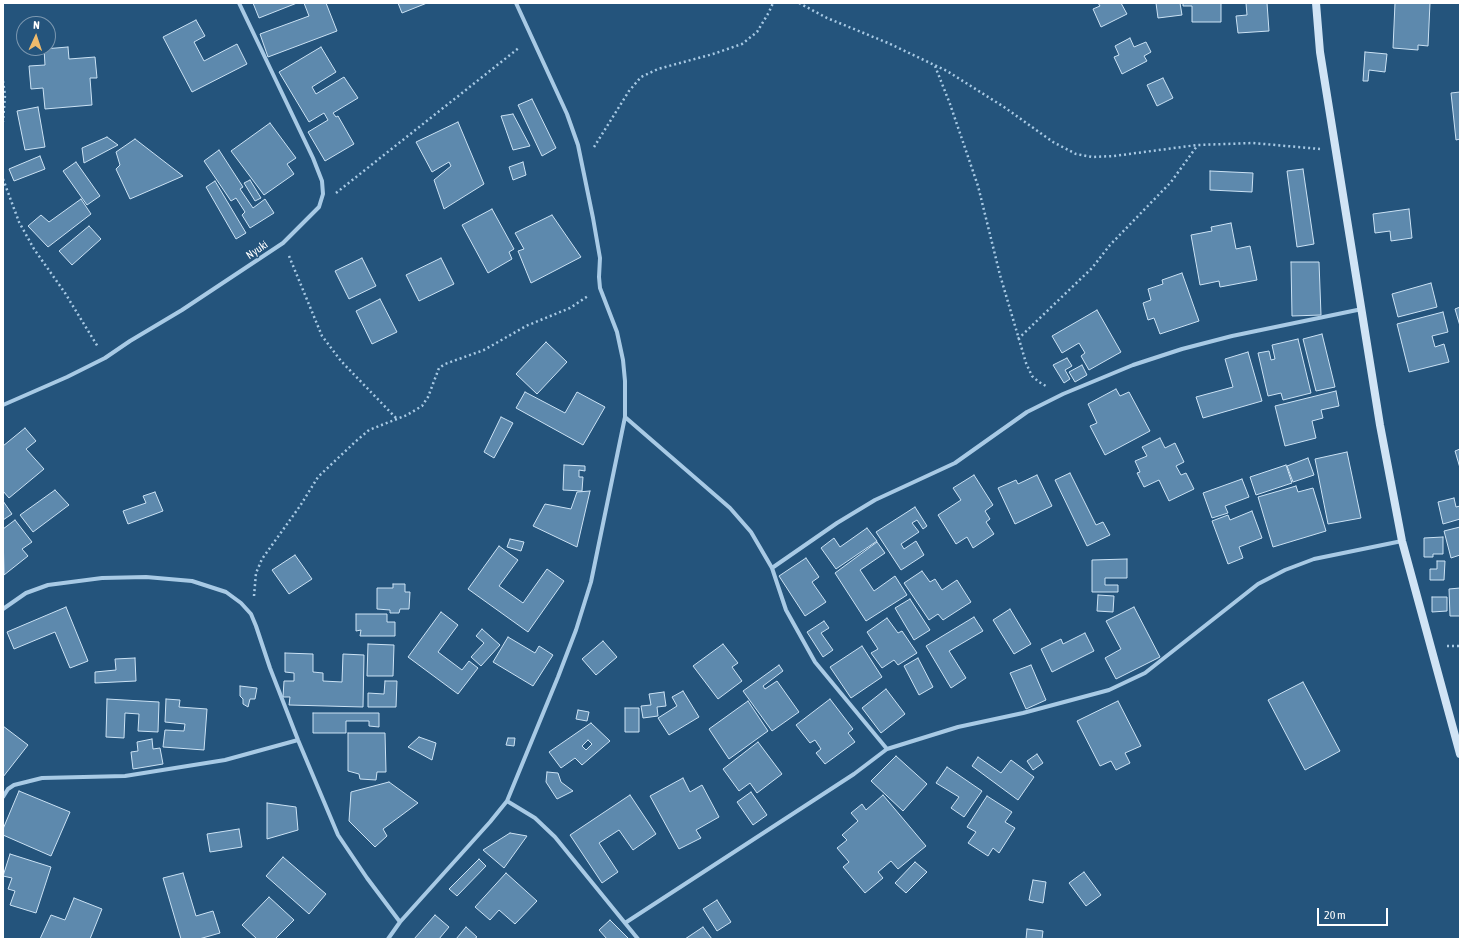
<!DOCTYPE html>
<html>
<head>
<meta charset="utf-8">
<style>
  body { margin:0 }
  #map { position:relative; width:1463px; height:942px; overflow:hidden; background:#24547c; font-family:"Asap Condensed",sans-serif }
  canvas { display:block }
  .frame { position:absolute; inset:0; border:4px solid #fff; pointer-events:none }
  .north { position:absolute; left:16px; top:16px; width:40px; height:40px; box-sizing:border-box; background:#24547c; border:1px solid #7c98b0; border-radius:50%; rotate:3deg; font-size:11px; font-weight:700; line-height:16px; text-align:center; color:#fff }
  .north::after { content:''; display:block; margin:auto; width:14px; height:18px; background:#efbb6c; clip-path:polygon(50% 0,100% 100%,50% 72%,0 100%) }
  .scale { position:absolute; left:1317px; top:908px; width:71px; height:18px; box-sizing:border-box; border:2px solid #fff; border-top:0; padding-left:5px; font-size:12px; line-height:14px; white-space:nowrap; color:#fff; -webkit-text-stroke:3px #24547c; paint-order:stroke }
</style>
</head>
<body>
<div id="map">
<canvas width="1463" height="942"></canvas>
<div class="frame"></div>
<div class="north">N</div>
<div class="scale">20 m</div>
</div>
<script>
const ctx = document.querySelector('canvas').getContext('2d');
ctx.lineJoin = 'round';
function fillPath(path, color) { ctx.fillStyle = color; ctx.fill(path, 'evenodd'); }
const poly = rows => new Path2D(rows.map(r => 'M' + r).join(''));
function stroke(path, color, width, dash) { ctx.strokeStyle = color; ctx.lineWidth = width; ctx.lineCap = dash ? 'butt' : 'round'; ctx.setLineDash(dash || []); ctx.stroke(path); }
function drawText(font, color, halo, rows, align = 'center') {
  ctx.font = font + ' "Asap Condensed",sans-serif'; ctx.lineWidth = 3; ctx.setLineDash([]); ctx.textBaseline = 'middle'; ctx.strokeStyle = halo; ctx.fillStyle = color; for (const [text, x, y, turn = 0] of rows) {
    ctx.save(); ctx.translate(x, y); ctx.rotate((+turn || 0) * Math.PI / 180); ctx.textAlign = isNaN(turn) ? turn : align; if (halo) ctx.strokeText(text, 0, 0); ctx.fillText(text, 0, 0); ctx.restore();
  }
}
const building = poly([
  [253,3,297,3,259,18,253,3],
  [304,3,326,3,337,31,268,57,260,34,309,16,304,3],
  [398,3,427,3,402,13,398,3],
  [1098,3,1121,3,1127,14,1101,27,1093,9,1100,6,1098,3],
  [1156,3,1180,3,1182,15,1158,18,1156,3],
  [1183,3,1221,3,1221,22,1192,22,1192,6,1183,6,1183,3],
  [1246,3,1267,3,1269,31,1238,33,1236,16,1247,15,1246,3],
  [1395,3,1430,3,1428,46,1418,45,1418,50,1393,48,1395,3],
  [196,20,205,36,194,42,204,61,237,44,247,64,192,92,163,37,196,20],
  [1130,38,1134,47,1146,42,1151,52,1144,56,1147,61,1122,74,1114,57,1119,55,1115,46,1130,38],
  [68,47,69,59,95,57,97,78,90,78,92,105,45,109,43,88,31,89,29,66,45,65,44,49,68,47],
  [321,47,336,72,312,87,316,94,344,77,358,98,333,113,336,117,338,116,354,144,325,161,308,132,328,120,324,113,309,122,279,72,321,47],
  [1365,52,1387,54,1385,72,1369,70,1368,81,1363,81,1365,52],
  [1163,78,1173,98,1157,106,1147,85,1163,78],
  [1460,92,1460,139,1456,140,1451,93,1460,92],
  [532,99,556,148,542,156,518,105,532,99],
  [38,107,45,147,25,150,17,111,38,107],
  [513,114,530,146,513,150,501,116,513,114],
  [458,122,484,184,444,209,434,180,451,166,449,162,432,172,416,142,458,122],
  [270,123,296,158,287,164,294,174,264,195,231,151,270,123],
  [107,137,118,145,84,163,82,148,107,137],
  [135,139,183,176,130,199,116,169,120,165,116,152,135,139],
  [219,150,243,187,240,189,253,208,265,199,274,213,250,228,242,215,245,212,236,198,231,201,204,161,219,150],
  [40,156,45,169,14,181,9,169,40,156],
  [76,162,100,196,87,205,63,171,76,162],
  [523,162,526,175,513,180,509,167,523,162],
  [1303,169,1314,244,1297,247,1287,171,1303,169],
  [1210,171,1253,173,1252,192,1210,190,1210,171],
  [250,180,261,198,255,201,244,183,250,180],
  [215,181,246,233,236,239,206,187,215,181],
  [81,199,91,214,48,247,28,226,41,215,49,222,81,199],
  [492,209,514,249,509,252,512,259,488,273,462,225,492,209],
  [1409,209,1412,238,1391,241,1390,231,1375,233,1373,214,1409,209],
  [552,215,581,257,531,283,518,251,524,249,515,233,552,215],
  [1231,223,1236,249,1250,246,1257,280,1220,287,1219,281,1200,285,1191,235,1212,231,1211,227,1231,223],
  [89,226,101,239,72,265,59,251,89,226],
  [362,258,376,286,349,299,335,271,362,258],
  [441,258,454,284,419,301,406,275,441,258],
  [1291,262,1319,262,1321,315,1292,316,1291,262],
  [1182,273,1199,321,1160,334,1154,318,1148,320,1143,303,1151,300,1148,289,1163,284,1162,280,1182,273],
  [1431,283,1437,307,1398,317,1392,294,1431,283],
  [380,299,397,332,372,344,356,311,380,299],
  [1460,307,1460,326,1455,309,1460,307],
  [1097,310,1121,352,1089,370,1081,356,1085,353,1079,343,1062,353,1052,336,1097,310],
  [1443,312,1448,332,1432,336,1435,347,1444,344,1449,362,1409,372,1397,324,1443,312],
  [1322,334,1335,387,1316,391,1303,339,1322,334],
  [1298,339,1311,393,1283,400,1281,393,1268,396,1258,353,1269,351,1271,360,1275,359,1272,345,1298,339],
  [546,342,567,362,537,394,516,374,546,342],
  [1248,352,1262,401,1203,418,1196,397,1233,387,1225,359,1248,352],
  [1067,358,1072,366,1065,370,1070,379,1064,383,1053,365,1067,358],
  [1082,365,1087,375,1075,382,1069,372,1082,365],
  [1116,389,1120,396,1129,392,1150,431,1105,455,1090,426,1097,423,1088,404,1116,389],
  [1336,391,1339,406,1321,410,1323,418,1312,421,1316,438,1285,446,1275,406,1336,391],
  [525,392,565,413,577,392,605,407,583,445,516,408,525,392],
  [501,417,513,423,494,458,484,452,501,417],
  [25,428,36,441,26,449,44,469,9,498,3,491,3,446,25,428],
  [1160,438,1165,448,1175,443,1184,462,1176,466,1181,475,1186,473,1194,489,1169,501,1159,480,1144,487,1137,473,1140,472,1135,461,1147,456,1142,447,1160,438],
  [1460,449,1460,468,1455,451,1460,449],
  [1347,452,1361,518,1328,524,1315,459,1347,452],
  [1308,458,1314,475,1293,482,1287,466,1308,458],
  [564,465,585,466,585,471,579,470,579,477,583,477,582,491,563,490,564,465],
  [1286,465,1292,483,1256,495,1250,477,1286,465],
  [1070,473,1096,525,1103,522,1110,535,1087,546,1055,480,1070,473],
  [974,475,993,505,985,511,990,519,986,522,994,534,973,548,967,537,956,544,938,515,961,500,953,488,974,475],
  [1037,475,1052,506,1015,524,998,488,1016,480,1018,484,1037,475],
  [1242,479,1249,497,1225,506,1228,513,1212,518,1203,493,1242,479],
  [1296,486,1298,492,1313,488,1326,531,1273,547,1258,497,1296,486],
  [55,490,69,505,33,532,20,515,55,490],
  [590,491,577,547,533,526,545,504,571,509,577,492,590,491],
  [155,492,163,511,128,524,123,511,146,503,143,496,155,492],
  [1454,498,1456,507,1460,506,1460,519,1443,524,1438,502,1454,498],
  [3,501,12,514,3,520,3,501],
  [915,507,927,526,923,529,917,520,912,523,919,532,901,544,904,549,916,541,924,555,901,570,876,532,915,507],
  [1252,511,1262,538,1239,547,1243,558,1228,564,1212,521,1228,515,1230,520,1252,511],
  [15,520,32,542,22,549,28,556,4,575,3,529,15,520],
  [1460,527,1460,555,1451,558,1444,531,1460,527],
  [867,528,877,541,836,569,821,548,834,538,840,547,867,528],
  [1443,537,1443,554,1433,554,1433,557,1424,557,1424,538,1443,537],
  [510,539,524,542,521,551,507,547,510,539],
  [877,542,885,553,860,570,874,591,895,576,907,595,866,621,835,573,877,542],
  [499,546,518,560,499,586,523,603,547,569,564,581,528,632,468,589,499,546],
  [295,555,312,579,289,594,272,570,295,555],
  [806,558,819,577,812,582,826,602,805,616,779,576,806,558],
  [1127,559,1127,578,1105,578,1105,585,1118,585,1118,592,1092,592,1092,560,1127,559],
  [1437,561,1445,561,1444,580,1430,580,1430,569,1437,569,1437,561],
  [922,571,930,582,935,579,942,590,957,580,971,602,943,620,938,614,929,620,904,583,922,571],
  [393,584,405,584,405,592,410,592,409,609,400,609,399,613,390,613,390,610,377,609,377,588,393,588,393,584],
  [1460,588,1460,616,1450,616,1449,589,1460,588],
  [1098,595,1114,596,1113,612,1097,611,1098,595],
  [1432,597,1447,597,1447,611,1432,612,1432,597],
  [910,599,930,630,914,640,895,608,910,599],
  [66,607,88,661,70,668,55,632,14,649,7,632,66,607],
  [1134,607,1160,657,1116,679,1105,658,1121,649,1106,621,1134,607],
  [1010,609,1031,644,1014,654,993,620,1010,609],
  [441,612,458,625,438,652,462,670,469,661,478,668,458,694,408,657,441,612],
  [356,614,387,614,387,622,395,622,395,636,360,636,361,630,356,631,356,614],
  [974,617,983,631,949,651,966,678,951,688,926,646,974,617],
  [887,618,898,633,902,631,917,653,898,665,894,660,882,668,871,653,878,649,867,632,887,618],
  [824,621,829,628,821,633,833,650,823,657,807,632,824,621],
  [482,629,500,645,481,666,471,657,484,643,476,636,482,629],
  [1085,633,1094,651,1052,672,1041,649,1061,639,1063,644,1085,633],
  [508,637,535,653,539,646,553,655,533,686,493,662,508,637],
  [603,641,617,657,596,675,582,659,603,641],
  [368,644,394,645,393,676,367,676,368,644],
  [723,644,738,663,732,667,742,681,718,699,693,666,723,644],
  [862,646,882,677,851,698,830,667,862,646],
  [285,653,313,654,313,672,323,673,323,681,342,682,343,654,364,655,363,707,289,705,290,697,283,697,284,681,294,681,294,673,285,672,285,653],
  [135,658,136,681,95,683,95,672,116,670,115,659,135,658],
  [918,658,933,687,919,695,904,666,918,658],
  [779,665,783,671,763,686,765,689,777,681,799,712,772,731,743,691,779,665],
  [1031,665,1046,700,1026,709,1010,673,1031,665],
  [385,681,397,681,396,707,368,707,368,693,384,694,385,681],
  [1303,682,1340,751,1305,770,1268,700,1303,682],
  [240,686,257,688,255,699,250,699,248,707,243,704,243,699,240,696,240,686],
  [886,689,905,714,881,733,862,708,886,689],
  [683,691,699,717,669,735,658,718,677,706,672,697,683,691],
  [664,692,666,706,657,707,658,716,643,718,641,706,651,705,649,694,664,692],
  [107,699,159,702,158,732,138,731,139,714,125,713,124,738,106,737,107,699],
  [166,699,180,700,179,707,207,709,204,750,163,747,165,730,184,731,185,724,165,722,166,699],
  [830,699,853,729,848,733,855,742,825,764,816,753,821,749,815,740,810,743,796,725,830,699],
  [748,701,768,731,729,759,709,729,748,701],
  [1118,701,1141,746,1125,753,1130,763,1116,770,1111,761,1100,766,1077,721,1118,701],
  [625,708,639,708,639,732,625,732,625,708],
  [578,710,589,712,587,721,576,719,578,710],
  [313,713,379,713,379,727,369,726,369,721,346,721,346,733,313,733,313,713],
  [591,723,610,741,582,765,575,758,561,768,549,752,591,723],
  [588,740,592,744,586,750,582,746,588,740],
  [3,726,28,745,3,777,3,726],
  [348,733,385,733,386,772,377,772,376,780,360,779,359,774,348,771,348,733],
  [419,737,436,743,432,760,408,747,419,737],
  [508,738,515,738,514,746,506,745,508,738],
  [152,739,153,749,160,748,163,764,133,769,131,752,138,751,137,742,152,739],
  [758,742,782,774,757,793,750,783,739,791,723,769,758,742],
  [1037,754,1043,763,1033,770,1027,761,1037,754],
  [896,756,927,784,903,811,871,781,896,756],
  [978,757,1001,773,1011,760,1034,777,1018,800,972,766,978,757],
  [947,767,982,791,964,817,951,808,959,797,936,783,947,767],
  [547,772,558,773,561,782,573,791,557,799,546,782,547,772],
  [683,778,690,792,702,785,719,817,696,830,701,838,679,849,650,796,683,778],
  [389,782,418,803,383,829,387,836,375,847,349,821,351,792,389,782],
  [19,791,70,812,51,856,3,835,3,829,19,791],
  [751,792,767,815,753,825,737,802,751,792],
  [630,795,656,834,633,850,619,830,599,843,618,872,602,883,570,835,630,795],
  [883,795,926,846,898,869,891,861,878,872,883,878,865,893,843,867,849,862,837,848,847,840,842,835,858,821,851,813,862,804,866,810,883,795],
  [987,796,1012,812,1005,822,1015,828,999,853,993,848,988,856,968,843,976,832,967,827,987,796],
  [267,803,296,807,298,830,267,839,267,803],
  [239,829,242,847,210,852,207,834,239,829],
  [510,833,527,836,504,868,483,850,510,833],
  [10,854,51,867,36,913,10,905,15,891,8,889,12,878,3,876,10,854],
  [283,857,326,894,309,914,266,876,283,857],
  [479,859,486,866,457,896,449,889,479,859],
  [915,862,927,872,906,893,895,883,915,862],
  [1084,872,1101,895,1086,906,1069,883,1084,872],
  [183,873,196,916,213,911,220,933,199,939,181,939,163,878,183,873],
  [506,873,537,901,515,924,499,910,490,920,475,907,506,873],
  [1033,880,1046,882,1043,903,1029,900,1033,880],
  [269,897,294,920,275,939,257,939,242,925,269,897],
  [74,898,102,909,90,939,40,939,51,915,65,920,74,898],
  [717,900,731,922,717,931,703,909,717,900],
  [435,915,449,927,439,939,414,939,435,915],
  [610,920,629,939,607,939,599,930,610,920],
  [466,927,477,937,474,939,456,939,466,927],
  [703,927,712,939,685,939,703,927],
  [1027,929,1043,931,1042,939,1026,939,1027,929]
]);
const path = poly([
  [799,3,827,18,888,43,947,71,1004,107,1053,142,1076,154,1092,157,1114,156,1197,145,1253,143,1320,149],
  [935,66,950,104,978,186,1000,275,1026,363,1032,376,1039,382,1046,386],
  [3,81,5,95,3,122],
  [594,147,629,91,641,77,658,69,713,54,742,44,757,32,769,12,773,3],
  [3,179,19,222,34,249,65,293,98,347],
  [336,193,520,47],
  [289,256,322,336,341,361,396,418],
  [1018,339,1092,268,1110,245,1171,182,1197,146],
  [254,596,256,573,262,559,300,506,318,477,355,442,369,430,407,415,422,406,428,397,439,368,445,364,484,350,526,326,570,308,588,296],
  [1447,646,1460,646]
]);
const street = poly([
  [3,405,67,377,105,358,130,341,182,310,283,243,319,207,323,194,322,181,313,158,239,3],
  [625,417,730,508,751,532,772,568,786,610,815,662,887,749],
  [772,568,837,523,875,500,955,463,1027,412,1063,394,1133,365,1182,349,1232,336,1362,309],
  [3,609,26,593,48,585,102,578,146,577,192,581,226,592,241,603,251,614,256,626,270,668,298,740,338,835,367,878,400,922],
  [3,797,8,789,14,785,42,778,125,776,225,760,298,740],
  [507,801,535,818,555,837,638,939],
  [625,923,854,774,887,749,958,727,1023,713,1109,690,1145,673,1258,584,1285,570,1314,559,1402,541],
  [388,939,400,922,490,822,507,801,558,677,576,630,591,582,625,417,625,381,623,360,617,332,600,288,599,277,600,258,593,218,578,145,567,114,516,3]
]);
const secondary = poly([
  [1316,3,1320,52,1380,425,1402,541,1460,754]
]);
const streetNames = [
  ["Nyuki",257,250,-34]
];
fillPath(building, '#5d89ad');
stroke(building, '#cbe2f4', 1);
stroke(path, '#a8cae5', 2.5, [2, 3]);
stroke(street, '#a8cae5', 4);
stroke(secondary, '#d1e4f5', 8);
drawText('11px', '#fff', '#24547c', streetNames);
</script>
</body>
</html>
